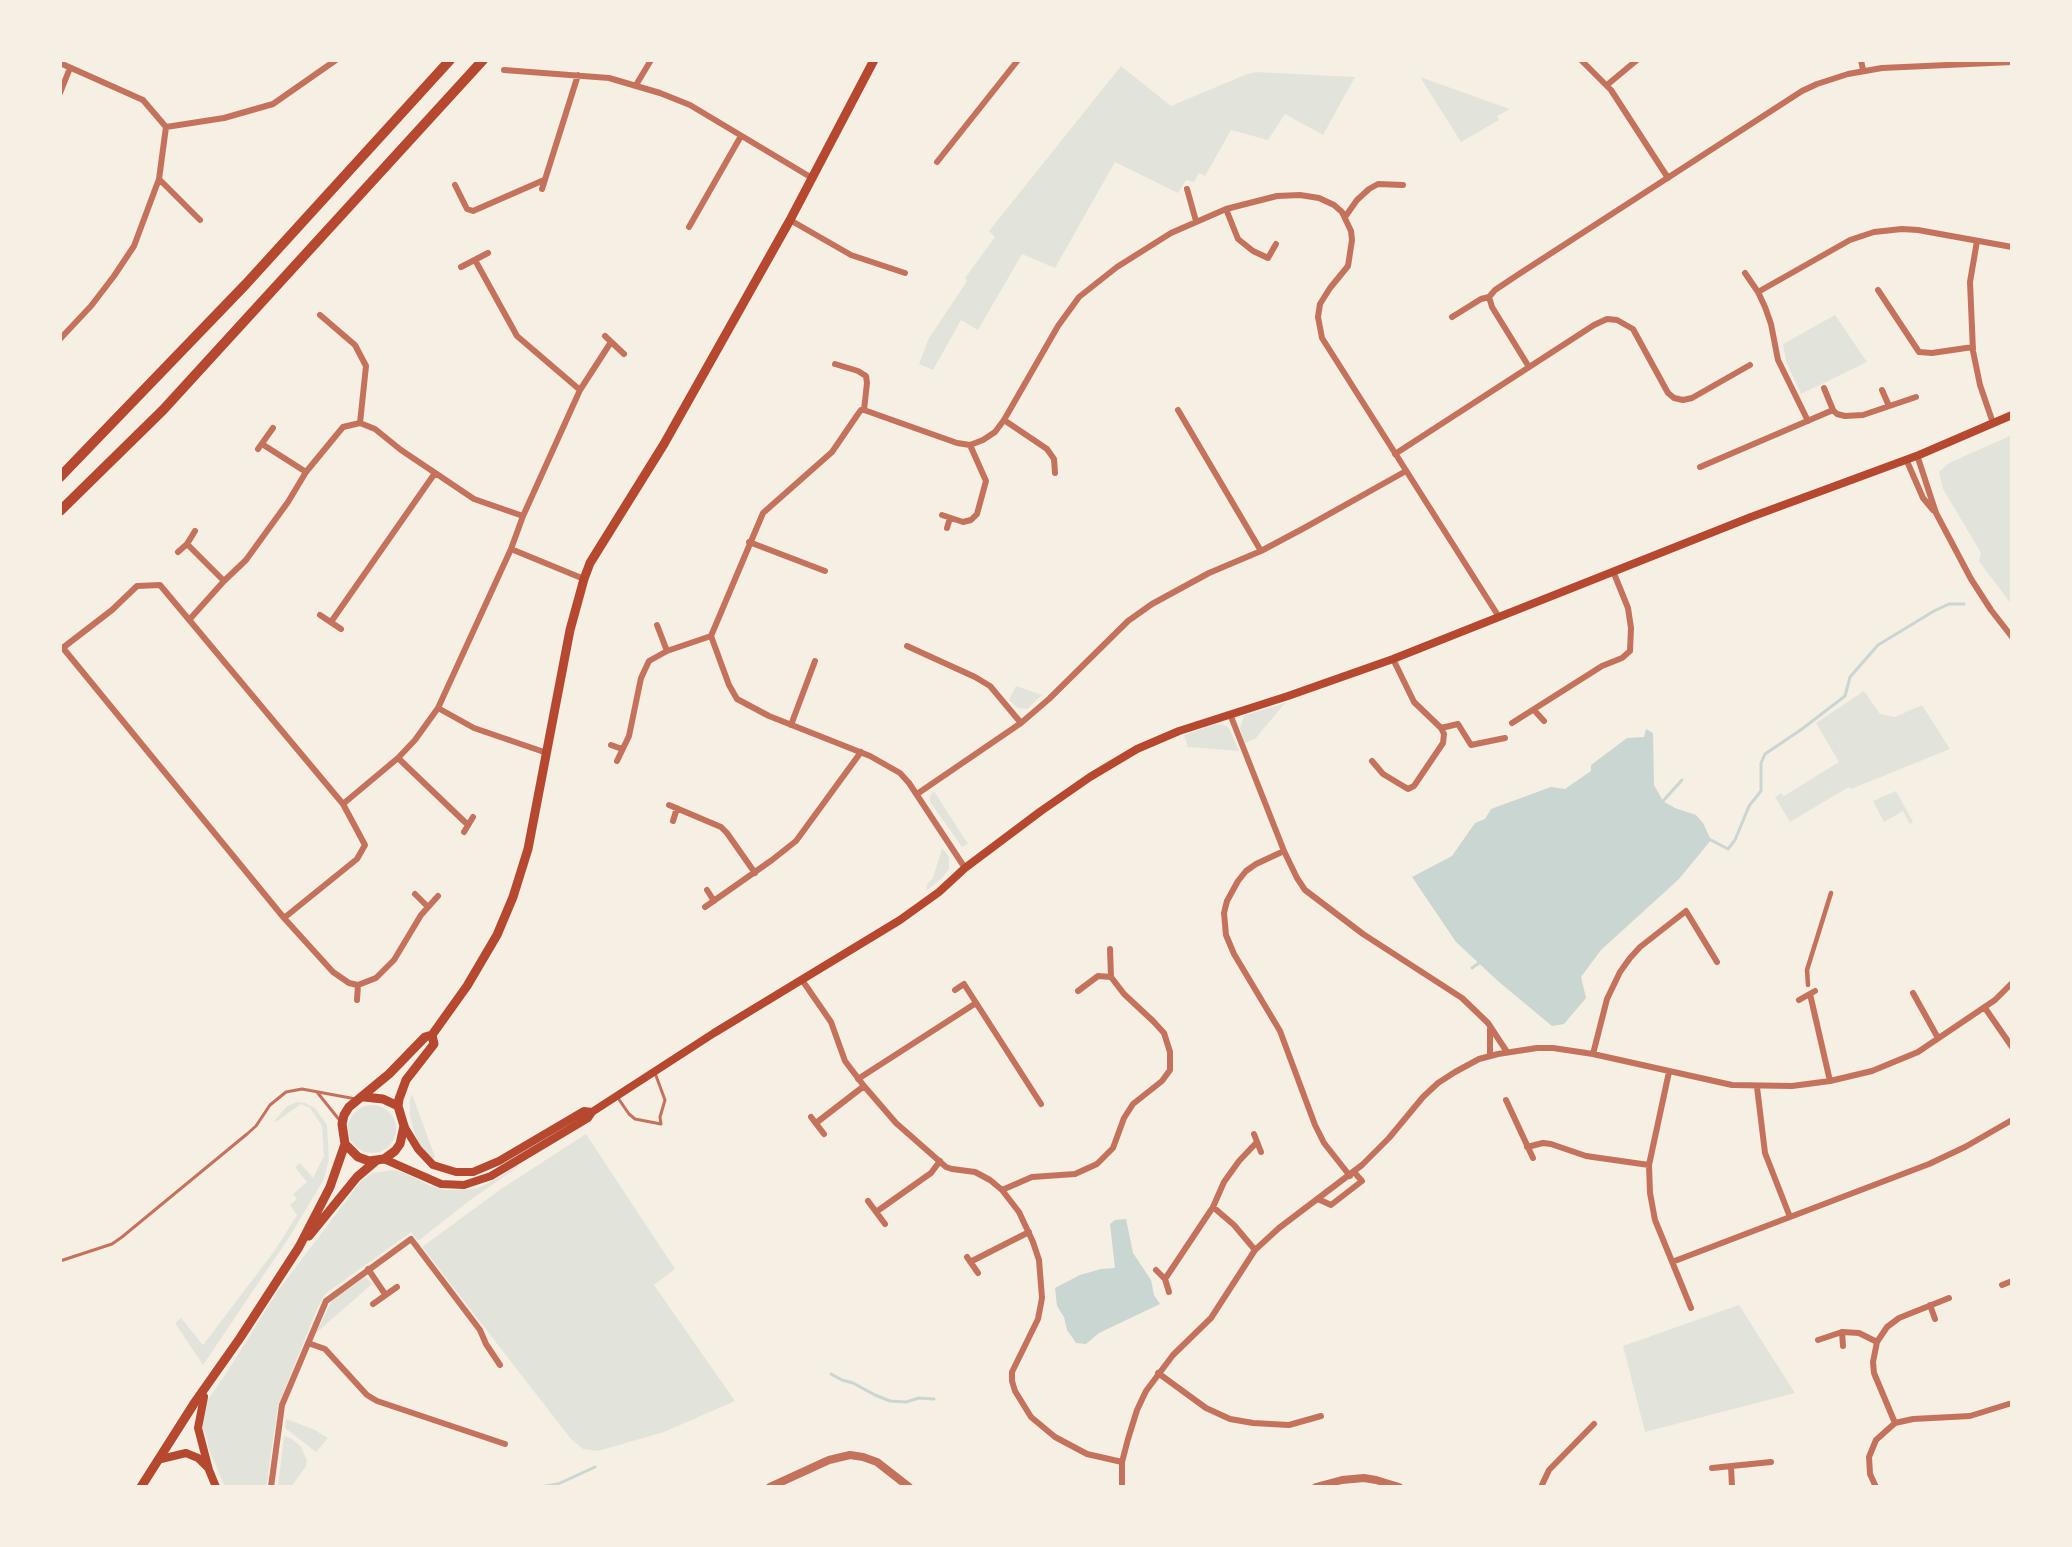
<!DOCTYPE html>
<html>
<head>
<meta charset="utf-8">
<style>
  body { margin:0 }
  #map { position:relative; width:2072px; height:1547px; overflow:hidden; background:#f6efe4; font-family:Lato,sans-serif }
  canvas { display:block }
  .frame { position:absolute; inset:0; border:62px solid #f6efe4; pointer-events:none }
</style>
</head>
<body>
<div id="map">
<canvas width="2072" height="1547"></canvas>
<div class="frame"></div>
</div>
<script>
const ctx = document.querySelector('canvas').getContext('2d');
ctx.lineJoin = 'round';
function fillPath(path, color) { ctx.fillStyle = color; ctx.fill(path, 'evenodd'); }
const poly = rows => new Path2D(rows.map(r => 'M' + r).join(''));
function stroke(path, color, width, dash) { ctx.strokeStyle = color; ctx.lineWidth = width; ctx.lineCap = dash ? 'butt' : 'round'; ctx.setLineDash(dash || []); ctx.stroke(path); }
const green = poly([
  [1121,66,1171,106,1247,74,1256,72,1355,77,1323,135,1285,114,1268,140,1231,130,1205,176,1199,173,1194,182,1186,180,1178,193,1115,162,1055,268,1022,254,978,330,961,320,933,370,919,364,929,338,967,281,965,278,995,237,989,231],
  [1420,77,1510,109,1497,116,1499,120,1461,142],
  [1835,315,1867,362,1801,394,1786,361,1783,344],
  [2012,435,2012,605,1981,564,1979,561,1981,553,1943,489,1939,472,1949,463],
  [1016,686,1042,695,1027,709,1018,708,1009,700],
  [1864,691,1880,714,1895,717,1922,705,1950,749,1851,789,1849,787,1790,822,1775,797,1781,793,1784,796,1839,762,1816,723],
  [1285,703,1255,739,1245,743,1240,728,1244,716],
  [1216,724,1224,725,1229,728,1239,751,1188,747,1184,735],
  [934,791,968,844,962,847,930,802,930,796],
  [1896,791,1913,822,1910,824,1903,811,1884,822,1873,801],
  [942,848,949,857,949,869,942,878,926,891,927,884,933,878],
  [412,1094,435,1157,432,1161,418,1143,414,1131,410,1116,410,1100],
  [297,1102,305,1103,315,1108,327,1125,329,1158,324,1179,290,1236,203,1365,175,1323,181,1318,203,1345,275,1250,297,1215,290,1205,297,1199,293,1194,307,1182,295,1167,300,1163,313,1178,324,1156,322,1126,310,1108,301,1104,276,1122,275,1120,287,1106],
  '348 1129a24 24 0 1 1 48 0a24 24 0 1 1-48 0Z',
  [586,1134,675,1269,654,1285,735,1401,664,1432,598,1451,583,1449,571,1439,422,1247,501,1189],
  [518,1165,519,1166,469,1201,418,1241,411,1232,325,1294,317,1309,278,1406,266,1487,225,1487,209,1450,205,1432,202,1433,206,1402,225,1375,279,1289,362,1180,373,1173,392,1170,405,1173,433,1187,446,1190,471,1189,478,1188,500,1177],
  [366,1277,372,1284,316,1333,333,1299],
  [1739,1305,1795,1393,1645,1432,1623,1346],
  [286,1419,313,1429,328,1438,316,1452,285,1428],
  [284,1436,292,1439,301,1447,307,1460,306,1466,291,1487,278,1487]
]);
const water = poly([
  [1646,729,1653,733,1654,785,1663,801,1675,808,1696,815,1703,823,1711,840,1679,879,1601,950,1581,977,1586,998,1564,1024,1552,1026,1499,982,1456,942,1412,877,1452,856,1475,823,1485,819,1491,809,1551,787,1565,789,1591,771,1591,765,1627,738,1644,737],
  [1126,1219,1133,1253,1151,1280,1154,1295,1160,1304,1099,1333,1086,1344,1076,1343,1067,1330,1064,1317,1057,1306,1055,1288,1080,1275,1101,1269,1115,1268,1110,1224,1115,1220]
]);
const stream = poly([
  [1663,801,1682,780],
  [1711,840,1728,849,1735,840,1749,806,1761,791,1761,763,1765,754,1802,729,1845,696,1850,677,1878,645,1934,611,1949,604,1964,604],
  [1472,968,1479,963],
  [831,1374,842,1380,853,1383,875,1395,890,1401,906,1402,919,1398,934,1399],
  [540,1487,558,1484,595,1467]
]);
const service = poly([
  [317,1092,341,1122],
  [618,1098,629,1114,635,1119,661,1124,660,1117,665,1100,655,1073],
  [60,1261,112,1244,122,1237,247,1134,256,1126,270,1105,286,1092,302,1089,356,1099]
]);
const pedestrian = poly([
  [1808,985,1807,970,1831,893]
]);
const minor = poly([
  [1581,60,1611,90,1668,178],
  [1861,60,1863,70],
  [60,63,143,100,166,127],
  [504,70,609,78,660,93,690,105,812,178],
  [636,85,651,60],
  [1607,85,1637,60],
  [60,93,70,68],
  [166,127,224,118,273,104,336,60],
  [937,162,1018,60],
  [159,179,200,220],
  [455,185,467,209,473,211,544,180],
  [542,189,578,75],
  [1187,189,1196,221],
  [1226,209,1238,239,1253,251,1268,258,1276,244],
  [1345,217,1357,200,1369,189,1378,184,1403,185],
  [790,220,851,255,905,273],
  [689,227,741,136],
  [1977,241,1970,282,1973,351,1980,385,1993,423],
  [475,260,517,336,580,390],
  [461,267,488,253],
  [1745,273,1758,292,1765,307,1771,324,1778,360,1808,421],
  [1878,290,1919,352,1932,353,1973,347],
  [1758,292,1850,240,1874,232,1902,229,1918,230,2012,247],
  [1489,297,1492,307,1529,367],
  [320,315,355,345,366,366,360,423],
  [1452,317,1481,299,1489,297,1495,290,1519,274,1802,91,1817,84,1848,74,1882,68,2012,62],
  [605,336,624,354],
  [60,339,91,306,114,276,134,246,159,179,166,127],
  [835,364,858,371,866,376,867,383,864,410],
  [1824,388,1833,410,1837,414,1845,416,1863,415,1916,397],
  [1882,390,1889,406],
  [864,410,957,443,970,445,983,440,995,432,1004,420,1058,326,1079,297,1117,267,1171,233,1226,209,1277,196,1300,195,1319,198,1334,205,1342,212,1351,231,1352,240,1348,266,1330,288,1320,304,1318,317,1322,338,1499,617],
  [1178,410,1261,551],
  [1004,420,1047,449,1054,459,1055,473],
  [262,444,306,472],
  [258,449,273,428],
  [1395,454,1594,325,1607,319,1617,320,1633,329,1668,393,1674,398,1683,400,1692,398,1750,365],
  [1917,455,1936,513,1971,579,1991,610,2012,637],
  [1906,459,1923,498,1933,510],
  [1700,467,1833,410],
  [942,515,963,522,971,520,977,514,986,481,970,445],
  [947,528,950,518],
  [749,542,825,571],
  [187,544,224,581],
  [511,549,584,579],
  [178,552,187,544,195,531],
  [320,615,341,629],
  [189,620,224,581,246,560,288,502,306,472,343,427,360,423,375,429,401,450,474,499,523,516],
  [331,622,435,473],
  [657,625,667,651],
  [711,636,729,685,737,699,769,716,870,756,900,773,909,783,965,868],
  [711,636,763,513,832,452,858,414,861,410,864,410],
  [907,646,975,677,990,686,1021,723],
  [63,648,284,918,333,972,349,983,358,985,376,978,394,960,421,915,438,896],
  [60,650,112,610,137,586,160,585,343,804,365,845,357,859,284,918],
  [438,708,474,728,547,753],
  [1534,710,1544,721],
  [1230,714,1284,851,1297,878,1305,890,1363,934,1462,998,1488,1023,1507,1052],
  [1512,723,1602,666,1622,658,1630,651,1631,628,1628,608,1613,571],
  [791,725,815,661],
  [1441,728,1458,724,1471,745,1505,738],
  [611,745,622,749],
  [398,758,468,825],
  [617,761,629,736,641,678,649,661,667,651,711,636],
  [1372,761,1383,774,1408,789,1414,786,1443,743,1444,734,1441,728,1414,702,1393,659],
  [917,794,1021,723,1049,699,1128,621,1152,604,1209,573,1261,551,1306,527,1406,471],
  [343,804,398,758,415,740,438,708,511,549,523,516,580,390,611,342],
  [669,805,721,827,727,833,755,873],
  [673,821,677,808],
  [464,832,473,817],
  [1284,851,1256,864,1246,871,1238,881,1227,901,1224,913,1226,935,1234,954,1280,1031,1315,1125,1324,1143,1350,1176],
  [707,890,714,901],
  [415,894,428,907],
  [705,907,772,860,796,841,861,752],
  [802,980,831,1022,845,1061,864,1086,896,1123,946,1167,952,1169,975,1172,990,1180,1002,1190,1019,1212,1033,1242,1039,1260,1042,1298,1038,1319,1012,1372,1012,1381,1015,1391,1031,1417,1055,1437,1087,1454,1122,1462],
  [955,990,964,984,1041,1104],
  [1078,991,1098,976,1111,977],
  [1913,993,1938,1038],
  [1810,994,1830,1081],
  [357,1000,358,985],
  [1799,1000,1815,991],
  [1985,1008,2012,1047],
  [1593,1054,1607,999,1620,972,1630,958,1640,947,1686,911,1717,962],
  [1490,1056,1490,1029],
  [1669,1072,1649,1165,1650,1193,1655,1220,1691,1308],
  [858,1079,976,1003],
  [1757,1087,1765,1153,1790,1217],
  [1506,1100,1533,1158],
  [811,1117,824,1134],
  [816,1123,864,1086],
  [1254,1134,1261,1152],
  [1527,1147,1543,1143,1551,1144,1586,1156,1649,1165],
  [1002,1190,1032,1177,1075,1174,1097,1164,1113,1148,1124,1118,1133,1104,1162,1081,1170,1070,1170,1052,1164,1033,1153,1021,1124,994,1111,977,1110,949],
  [1318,1199,1331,1205,1362,1181,1354,1172],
  [868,1201,885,1224],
  [1213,1207,1234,1225,1255,1250],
  [876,1212,931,1173,940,1161],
  [967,1257,978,1273],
  [970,1262,1029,1232],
  [1672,1262,1929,1164,1965,1147,2012,1120],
  [368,1269,385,1294],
  [1156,1270,1165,1279,1169,1292],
  [1165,1279,1213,1207,1224,1182,1239,1161,1257,1142],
  [2002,1285,2012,1281],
  [373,1304,397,1287],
  [1930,1305,1935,1319],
  [1842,1332,1843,1346],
  [1818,1340,1842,1332,1859,1333,1877,1342],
  [308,1343,325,1349,367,1395,377,1401,505,1444],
  [1158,1373,1206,1408,1230,1419,1253,1423,1289,1425,1321,1416],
  [1895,1423,1874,1373,1873,1362,1877,1342,1887,1327,1899,1318,1949,1298],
  [1731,1466,1732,1487],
  [1712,1468,1771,1462],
  [271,1487,282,1405,326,1301,411,1239,480,1330,486,1344,500,1365],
  [1122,1487,1122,1462,1128,1439,1137,1410,1146,1391,1173,1355,1211,1318,1255,1250,1279,1228,1362,1165,1389,1138,1423,1097,1438,1083,1455,1072,1479,1059,1498,1054,1537,1048,1553,1048,1593,1054,1732,1085,1792,1086,1830,1081,1872,1071,1918,1052,1995,1000,2012,983],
  [1541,1487,1549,1470,1594,1424],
  [1876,1487,1870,1474,1869,1457,1876,1440,1895,1423,1913,1419,1970,1416,2012,1403]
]);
const tertiary = poly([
  [770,1487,829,1460,850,1455,863,1457,877,1462,909,1487],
  [1316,1487,1342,1480,1364,1478,1376,1480,1399,1487]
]);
const secondary = poly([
  [404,1126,418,1149,433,1165,456,1172,473,1172,499,1161,584,1111,592,1112],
  [384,1159,441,1184,464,1185,491,1176,588,1118,592,1112,714,1033,900,920,939,892,965,868,1041,811,1090,777,1137,749,1179,731,1288,696,1393,659,1751,517,1919,455,2012,415],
  [204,1397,198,1428,209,1470,216,1487],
  [161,1459,186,1453,198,1458,208,1468]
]);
const primary = poly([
  [432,1035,467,986,497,935,513,897,528,849,570,630,584,579,590,563,664,444,790,220,874,60],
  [432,1035,434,1044,406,1080,399,1099,398,1106,404,1126,400,1144,395,1151,384,1159,369,1161,358,1157,345,1144,342,1124,344,1115,349,1107,389,1074,425,1037,432,1035],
  [364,1097,383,1099,398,1106],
  [309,1236,357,1177,377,1160],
  [141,1487,195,1402,240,1338,299,1247,330,1187,345,1144]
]);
const motorway = poly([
  [60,477,246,284,450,60],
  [60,511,163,410,483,60]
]);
fillPath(green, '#e2e4dc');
fillPath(water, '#c9d6d2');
stroke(stream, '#c9d6d2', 3);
stroke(service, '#c5725c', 3);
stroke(pedestrian, '#c5725c', 4.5);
stroke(minor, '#c5725c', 6);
stroke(tertiary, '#c5725c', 8);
stroke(secondary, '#b5482f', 8);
stroke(primary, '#b5482f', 9);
stroke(motorway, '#b5482f', 10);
</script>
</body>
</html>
